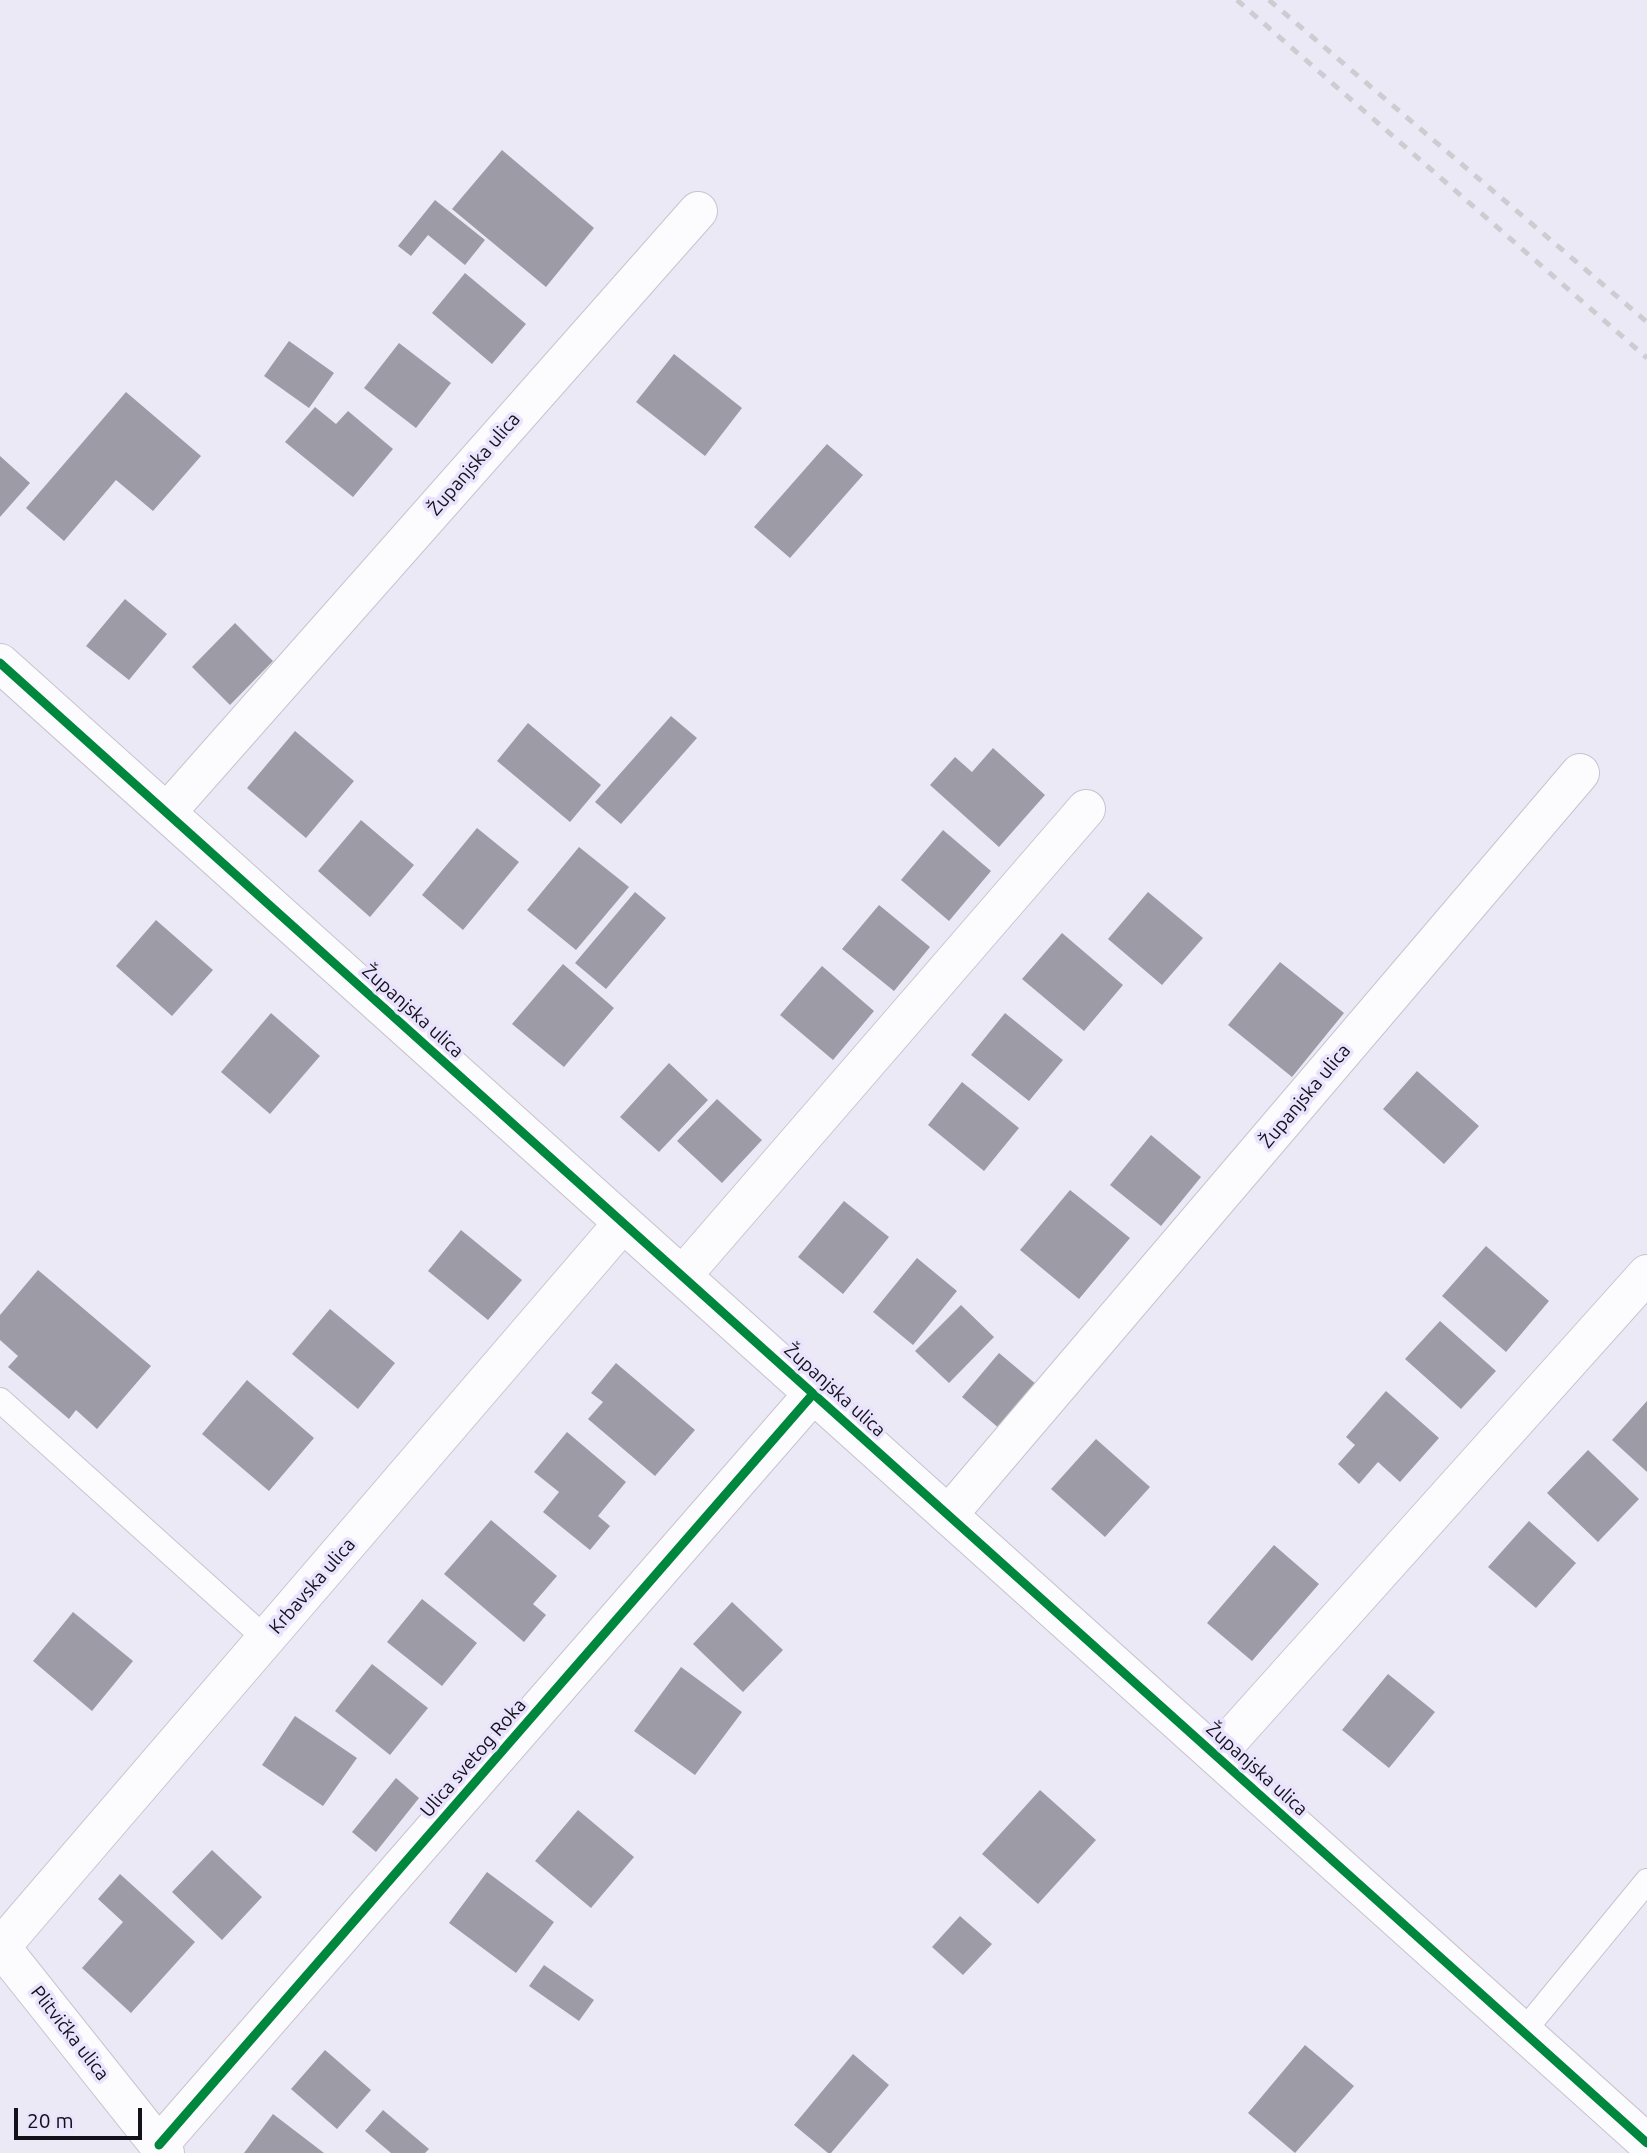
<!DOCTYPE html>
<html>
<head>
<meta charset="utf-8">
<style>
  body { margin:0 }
  #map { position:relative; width:1647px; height:2153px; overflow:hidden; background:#ece9f7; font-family:Ubuntu,sans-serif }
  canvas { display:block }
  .scale { position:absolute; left:14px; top:2108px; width:128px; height:32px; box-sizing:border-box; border:4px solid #131119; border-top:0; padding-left:9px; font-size:21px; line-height:24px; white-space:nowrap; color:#131119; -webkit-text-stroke:5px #e9e3fd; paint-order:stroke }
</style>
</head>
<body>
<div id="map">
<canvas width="1647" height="2153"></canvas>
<div class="scale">20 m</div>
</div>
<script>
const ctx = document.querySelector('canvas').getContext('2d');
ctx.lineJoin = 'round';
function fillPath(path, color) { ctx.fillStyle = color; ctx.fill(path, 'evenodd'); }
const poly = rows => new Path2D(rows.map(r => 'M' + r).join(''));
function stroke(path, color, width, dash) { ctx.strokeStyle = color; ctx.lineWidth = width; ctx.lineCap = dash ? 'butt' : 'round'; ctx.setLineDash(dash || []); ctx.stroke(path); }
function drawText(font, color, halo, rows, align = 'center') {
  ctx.font = font + ' Ubuntu,sans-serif'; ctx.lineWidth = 7; ctx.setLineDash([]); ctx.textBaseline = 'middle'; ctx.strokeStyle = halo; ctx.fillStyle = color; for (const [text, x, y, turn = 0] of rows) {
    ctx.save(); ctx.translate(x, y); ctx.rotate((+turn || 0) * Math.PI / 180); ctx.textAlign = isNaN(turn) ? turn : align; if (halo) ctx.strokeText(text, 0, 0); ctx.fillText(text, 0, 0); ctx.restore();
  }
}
const building = poly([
  [502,150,594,228,546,287,452,209],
  [435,200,485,240,465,265,428,235,411,256,398,246],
  [465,273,526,324,492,364,432,313],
  [289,341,334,373,309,408,264,376],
  [399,343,451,383,416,428,364,388],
  [674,354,742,408,705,456,636,402],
  [126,392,201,456,153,511,116,480,64,541,26,508],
  [315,407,336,424,348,411,393,449,353,497,285,442],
  [827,444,863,475,790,558,754,527],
  [0,456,30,483,0,517],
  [125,599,167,634,129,680,86,646],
  [235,623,273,661,230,705,192,667],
  [671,716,697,738,621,824,595,802],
  [528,723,601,785,570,822,497,761],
  [295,731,354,781,306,838,247,788],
  [993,748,1045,795,999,847,930,785,955,757,972,772],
  [361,820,414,865,370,917,318,871],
  [477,828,519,862,463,930,422,895],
  [943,830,991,871,949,921,901,880],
  [579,847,629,887,576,950,527,910],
  [635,892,666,918,606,989,575,963],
  [1148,892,1203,938,1162,985,1108,939],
  [879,905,930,947,894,991,842,949],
  [156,920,213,970,172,1016,116,966],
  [1062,933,1123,985,1084,1031,1022,979],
  [1280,962,1344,1013,1292,1077,1228,1025],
  [563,964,614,1008,564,1067,512,1024],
  [822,966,874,1011,833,1060,780,1015],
  [271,1013,320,1056,270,1114,221,1072],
  [1005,1013,1063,1060,1029,1101,971,1055],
  [669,1063,708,1100,659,1152,620,1117],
  [1417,1071,1479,1126,1444,1164,1383,1109],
  [962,1082,1019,1128,984,1171,928,1125],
  [717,1099,762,1140,722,1183,677,1141],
  [1151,1135,1201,1177,1161,1226,1110,1185],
  [1070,1190,1130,1238,1079,1299,1020,1250],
  [844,1201,889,1237,843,1294,798,1257],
  [461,1230,522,1280,488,1320,428,1271],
  [1486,1246,1549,1301,1506,1352,1442,1296],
  [917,1258,957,1291,913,1345,873,1312],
  [38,1270,151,1366,97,1429,76,1410,69,1419,8,1367,18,1356,0,1340,0,1315],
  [961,1305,994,1337,949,1383,915,1351],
  [330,1309,395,1363,358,1409,292,1354],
  [1440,1321,1496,1371,1461,1409,1405,1359],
  [999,1353,1037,1385,1000,1429,962,1397],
  [616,1363,695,1430,655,1476,588,1419,603,1402,591,1393],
  [247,1380,314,1438,269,1491,202,1434],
  [1386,1391,1439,1438,1400,1482,1378,1462,1359,1484,1338,1464,1355,1445,1346,1437],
  [1647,1401,1647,1472,1612,1440],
  [567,1432,626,1482,598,1516,610,1526,590,1550,543,1512,559,1492,534,1472],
  [1096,1439,1150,1487,1105,1537,1051,1489],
  [1588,1450,1639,1499,1598,1542,1547,1493],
  [491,1520,557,1576,533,1604,546,1615,524,1642,444,1574],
  [1529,1521,1576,1563,1536,1608,1488,1567],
  [1274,1545,1319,1584,1252,1661,1207,1623],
  [422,1599,477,1643,442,1686,387,1642],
  [732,1602,783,1650,743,1692,693,1644],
  [73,1612,133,1661,92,1711,33,1661],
  [372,1664,428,1708,390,1755,335,1711],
  [681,1667,742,1712,695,1775,634,1731],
  [1388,1674,1435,1712,1389,1768,1342,1730],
  [295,1716,357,1758,323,1806,262,1765],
  [396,1778,419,1798,376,1852,352,1832],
  [1040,1790,1096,1840,1038,1904,982,1854],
  [578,1810,634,1857,591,1908,535,1861],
  [212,1850,262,1897,222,1940,172,1892],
  [487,1872,554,1922,516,1973,449,1923],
  [120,1874,195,1942,131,2013,82,1968,123,1922,98,1899],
  [960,1916,992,1944,963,1975,932,1947],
  [544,1965,594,2000,579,2021,529,1986],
  [1305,2045,1354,2086,1295,2153,1248,2113],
  [325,2050,371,2090,337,2129,291,2089],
  [853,2054,889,2085,831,2153,828,2153,794,2125],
  [383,2110,429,2149,425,2153,391,2153,365,2131],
  [273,2114,324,2153,244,2153]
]);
const lane = poly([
  [0,1400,266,1639],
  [1523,2032,1647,1881]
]);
const street = poly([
  [0,663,1647,2143],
  [167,812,698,211],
  [682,1276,1086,809],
  [948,1515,1580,773],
  [1216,1755,1647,1274],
  [1,1947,165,2153],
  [0,1948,622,1224],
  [159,2145,813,1394]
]);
const rail = poly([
  [1237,0,1647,358],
  [1269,0,1647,322]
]);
const cycleway = poly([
  [0,663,1647,2143],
  [159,2145,813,1394]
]);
const streetNames = [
  ["Županjska ulica",474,464,-49],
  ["Županjska ulica",413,1011,42],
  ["Županjska ulica",1305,1096,-50],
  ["Županjska ulica",835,1390,42],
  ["Krbavska ulica",312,1586,-49],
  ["Ulica svetog Roka",473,1758,-49],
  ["Županjska ulica",1257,1769,42],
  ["Plitvička ulica",70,2033,52]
];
fillPath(building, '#9d9ba6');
stroke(lane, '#c6c4cf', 26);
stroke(street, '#c6c4cf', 40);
stroke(lane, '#fcfcfe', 24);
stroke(street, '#fcfcfe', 38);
stroke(rail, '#cdccd0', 5, [9, 9]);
stroke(cycleway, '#00873e', 9);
drawText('19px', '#131119', '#e9e3fd', streetNames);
</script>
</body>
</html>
